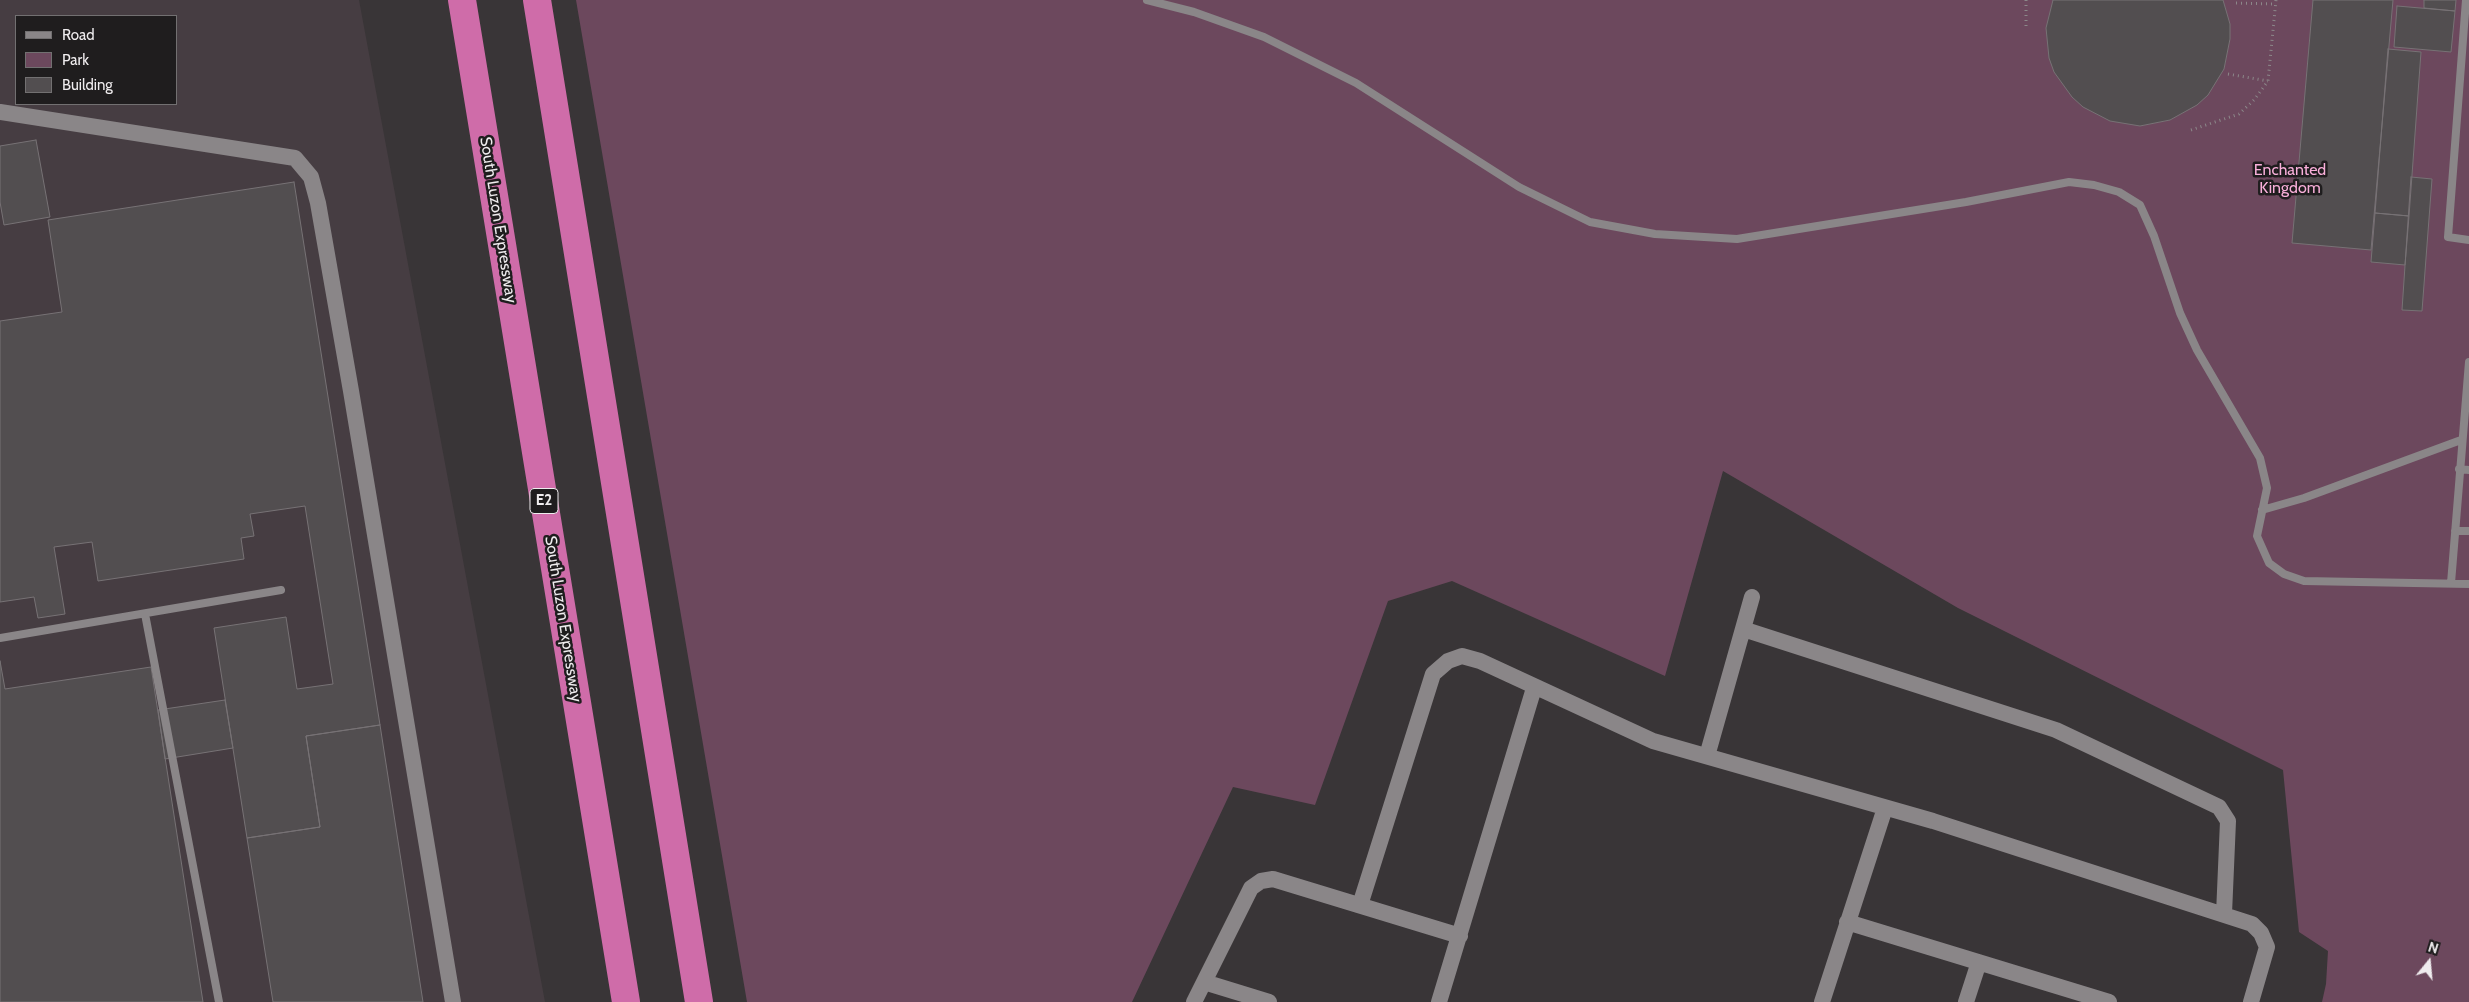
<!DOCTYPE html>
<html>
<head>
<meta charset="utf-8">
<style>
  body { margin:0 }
  #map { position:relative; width:2469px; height:1002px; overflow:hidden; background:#393537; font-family:Cabin,sans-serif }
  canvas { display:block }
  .legend { position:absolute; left:15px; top:15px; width:162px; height:90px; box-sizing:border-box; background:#1f1d1e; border:1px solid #727071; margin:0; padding:6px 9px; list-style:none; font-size:15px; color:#efecee }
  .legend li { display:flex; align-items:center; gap:10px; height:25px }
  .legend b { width:25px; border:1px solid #727071 }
  .north { position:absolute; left:2404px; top:937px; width:50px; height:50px; -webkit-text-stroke:4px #1f1d1e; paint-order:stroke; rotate:17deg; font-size:14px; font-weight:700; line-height:20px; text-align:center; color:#efecee }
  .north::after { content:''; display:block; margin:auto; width:18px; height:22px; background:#efecee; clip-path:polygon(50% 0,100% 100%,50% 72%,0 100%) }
</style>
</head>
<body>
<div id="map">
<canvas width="2469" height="1002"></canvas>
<ul class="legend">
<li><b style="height:6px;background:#8a8688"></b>Road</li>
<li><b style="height:14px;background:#6c485d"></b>Park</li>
<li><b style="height:14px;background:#524e50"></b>Building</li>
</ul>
<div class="north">N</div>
</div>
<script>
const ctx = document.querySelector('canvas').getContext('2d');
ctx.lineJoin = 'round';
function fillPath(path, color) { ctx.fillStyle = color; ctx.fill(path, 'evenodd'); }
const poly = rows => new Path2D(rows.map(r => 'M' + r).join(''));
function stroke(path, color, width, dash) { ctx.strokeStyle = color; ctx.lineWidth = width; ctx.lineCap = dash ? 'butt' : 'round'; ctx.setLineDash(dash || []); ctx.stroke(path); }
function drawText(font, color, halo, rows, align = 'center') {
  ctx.font = font + ' Cabin,sans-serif'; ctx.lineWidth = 5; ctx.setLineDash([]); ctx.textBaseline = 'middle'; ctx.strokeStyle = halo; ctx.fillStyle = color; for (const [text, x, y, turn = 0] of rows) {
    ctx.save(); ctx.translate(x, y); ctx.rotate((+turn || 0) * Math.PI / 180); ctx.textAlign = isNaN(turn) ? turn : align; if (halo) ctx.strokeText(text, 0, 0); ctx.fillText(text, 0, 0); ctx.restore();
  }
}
const built = poly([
  [0,0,359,0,545,1002,0,1002],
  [16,16,176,16,176,104,16,104]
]);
const green = poly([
  [576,0,2469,0,2469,1002,2322,1002,2326,984,2328,951,2299,932,2283,770,1958,608,1723,471,1665,676,1452,581,1388,601,1315,805,1233,787,1132,1002,747,1002]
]);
const building = poly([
  [2053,0,2223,0,2230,24,2230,39,2224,69,2208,95,2197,105,2170,120,2140,126,2110,121,2083,107,2072,97,2054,72,2049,58,2046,28,2053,0],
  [2313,0,2393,0,2371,250,2292,243,2313,0],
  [2424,0,2456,0,2455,11,2424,8,2424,0],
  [2397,6,2455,11,2451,52,2394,47,2397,6],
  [2388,49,2421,52,2409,216,2375,213,2388,49],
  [36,140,50,217,4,225,0,202,0,146,36,140],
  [2411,177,2432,179,2422,311,2402,310,2411,177],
  [294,182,380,725,306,736,320,827,247,838,214,628,286,617,297,689,333,684,305,506,250,514,254,536,241,538,244,559,98,581,92,542,54,547,65,614,38,618,34,597,0,602,0,321,62,312,48,220,294,182],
  [2375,213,2409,216,2405,265,2371,262,2375,213],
  [0,661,5,689,151,667,203,1002,0,1002,0,661],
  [225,700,233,748,165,759,158,710,225,700],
  [380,725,423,1002,273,1002,247,838,320,827,306,736,380,725]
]);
const path = poly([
  [2026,0,2026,30],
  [2236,3,2275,4],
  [2228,74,2268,81],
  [2191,130,2239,114,2254,100,2268,81,2276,0]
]);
const service = poly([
  [1147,0,1194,12,1264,37,1356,83,1519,187,1590,222,1655,234,1737,239,1966,202,2069,182,2094,185,2119,192,2140,205,2154,236,2180,313,2197,350,2260,458,2267,488,2257,536,2269,563,2284,574,2304,581,2469,584],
  [2466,0,2448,237,2469,240],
  [2459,469,2469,470],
  [2262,510,2304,498,2461,440],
  [2455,531,2469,531],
  [2451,583,2469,362],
  [145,614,219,1002],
  [0,638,281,590]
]);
const minor = poly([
  [0,112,295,158,311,177,318,203,351,391,453,1002],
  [1743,629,2056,730,2219,807,2228,821,2224,914],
  [1707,756,1752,597],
  [1360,905,1433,674,1448,661,1462,656,1480,661,1653,741,1933,821,2252,924,2261,933,2267,947,2251,1002],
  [1847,922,2109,1002],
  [1204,982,1269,1002],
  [1194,1002,1251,888,1261,881,1273,879,1460,936],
  [1439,1002,1534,688],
  [1822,1002,1885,808],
  [1966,1002,1979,962]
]);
const motorway = poly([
  [462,0,626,1002],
  [537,0,699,1002]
]);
const shields = [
  [544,501,28]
];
const shieldNames = [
  ["E2",544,501]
];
const parkNames = [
  ["Enchanted",2290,170],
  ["Kingdom",2290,188]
];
const streetNames = [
  ["South Luzon Expressway",498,220,81],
  ["South Luzon Expressway",563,619,81]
];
fillPath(built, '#463d42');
fillPath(green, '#6c485d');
fillPath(building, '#524e50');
stroke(building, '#777275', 1);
stroke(path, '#8c888a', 3, [1, 4]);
stroke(service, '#8a8688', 8);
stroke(minor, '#8a8688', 16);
stroke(motorway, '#cf6ca9', 28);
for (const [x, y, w] of shields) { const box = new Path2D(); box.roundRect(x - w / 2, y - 12.5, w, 25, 4); ctx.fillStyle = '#1f1d1e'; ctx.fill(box); stroke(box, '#efecee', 1); }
drawText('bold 15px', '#efecee', null, shieldNames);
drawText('16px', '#f9afda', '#1f1d1e', parkNames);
drawText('16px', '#efecee', '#1f1d1e', streetNames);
</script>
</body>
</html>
